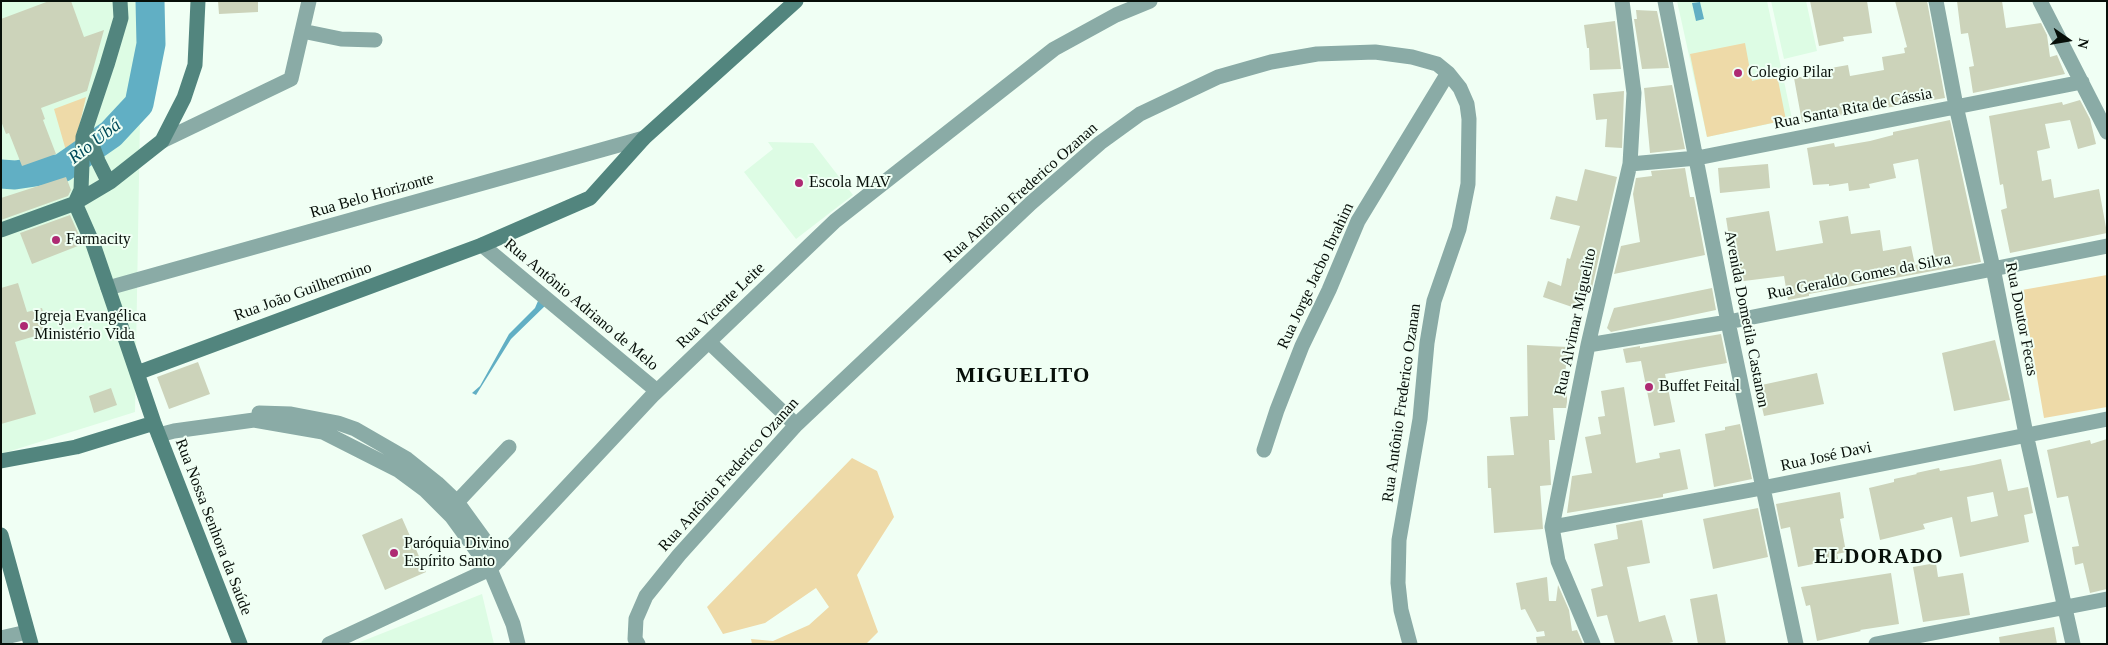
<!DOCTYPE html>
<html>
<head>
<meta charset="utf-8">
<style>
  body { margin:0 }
  #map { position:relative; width:2108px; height:645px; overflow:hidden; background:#f0fff4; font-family:"Times New Roman",serif }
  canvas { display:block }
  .frame { position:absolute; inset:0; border:2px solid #070f09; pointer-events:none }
  .north { position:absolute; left:2043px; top:15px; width:50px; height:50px; -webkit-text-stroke:4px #f0fff4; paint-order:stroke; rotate:103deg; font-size:14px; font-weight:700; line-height:20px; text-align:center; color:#070f09 }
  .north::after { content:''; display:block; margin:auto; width:18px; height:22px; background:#070f09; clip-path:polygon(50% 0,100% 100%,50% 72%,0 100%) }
</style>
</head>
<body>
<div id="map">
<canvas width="2108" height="645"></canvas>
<div class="frame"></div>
<div class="north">N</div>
</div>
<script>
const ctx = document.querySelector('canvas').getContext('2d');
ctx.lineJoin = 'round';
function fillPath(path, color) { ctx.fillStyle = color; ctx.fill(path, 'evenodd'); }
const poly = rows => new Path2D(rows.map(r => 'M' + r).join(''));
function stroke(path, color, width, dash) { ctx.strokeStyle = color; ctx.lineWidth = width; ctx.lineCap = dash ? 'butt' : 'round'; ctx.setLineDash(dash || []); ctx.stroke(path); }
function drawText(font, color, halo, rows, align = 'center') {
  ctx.font = font + ' "Times New Roman",serif'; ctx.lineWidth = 4; ctx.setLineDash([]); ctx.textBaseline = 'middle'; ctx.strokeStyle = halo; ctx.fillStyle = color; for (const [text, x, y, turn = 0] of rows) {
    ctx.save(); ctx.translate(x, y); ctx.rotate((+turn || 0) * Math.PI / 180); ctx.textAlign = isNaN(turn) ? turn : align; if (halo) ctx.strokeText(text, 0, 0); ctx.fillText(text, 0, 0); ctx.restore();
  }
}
const built = poly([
  [1,1,142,1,135,412,1,454],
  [1677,1,1767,1,1792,119,1707,137],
  [1771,1,1806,1,1817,51,1784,59],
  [768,142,813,143,853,195,796,239,744,172,773,149],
  [482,594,494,644,355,644]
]);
const green = poly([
  [1745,43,1752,81,1777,75,1786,120,1707,137,1690,54],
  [86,97,74,149,67,154,54,109],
  [2107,275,2107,407,2044,418,2022,290],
  [852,458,877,471,894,517,857,575,878,632,866,644,752,644,751,639,773,641,809,625,829,607,816,588,765,623,723,634,707,607]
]);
const water = poly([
  [1700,2,1704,19,1696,21,1692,3],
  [538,301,548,303,511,339,476,395,472,393,480,386,509,334,535,308]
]);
const river = poly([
  [1,174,15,175,62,168,111,134,139,104,151,44,150,1]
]);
const building = poly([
  [49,1,71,1,84,37,104,30,87,91,41,108,45,119,43,120,56,154,22,166,9,133,6,134,1,121,1,19],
  [218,1,258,1,258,12,219,14],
  [1810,1,1867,1,1872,33,1843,37,1844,41,1819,46],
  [1895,1,1927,1,1945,98,1802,122,1794,78,1826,73,1825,69,1848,65,1850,76,1884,70,1882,57,1905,53,1904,48,1907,47],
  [1957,1,2002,1,2006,28,2041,23,2047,35,2050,57,2057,55,2065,74,1973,93,1969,67,1974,66,1968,33,1961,34],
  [1636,10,1657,11,1669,68,1642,69,1634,19,1637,19],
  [1615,21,1621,69,1590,70,1589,48,1587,48,1584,25],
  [1672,85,1685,149,1650,153,1644,88],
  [1624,91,1622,148,1605,147,1607,119,1596,120,1593,94],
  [2080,100,2090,119,2096,144,2078,149,2070,120,2045,124,2050,148,2037,151,2042,181,2051,179,2054,198,2099,189,2107,233,2010,253,2001,210,2007,208,2003,184,2000,185,1989,116,2062,102,2063,105],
  [1950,120,1981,262,1809,294,1809,296,1788,300,1784,276,1736,282,1726,218,1769,211,1776,251,1823,243,1819,221,1848,216,1851,234,1880,230,1883,251,1911,246,1915,265,1935,261,1918,159,1893,164,1896,178,1869,184,1870,188,1849,191,1848,183,1829,186,1829,184,1813,185,1807,148,1834,143,1835,147,1870,141,1893,135,1893,132],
  [1768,164,1770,188,1720,193,1718,168],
  [1685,168,1690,197,1694,197,1705,255,1614,274,1621,246,1640,242,1633,194,1636,178,1652,176,1651,171],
  [1585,169,1617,177,1592,288,1583,286,1575,308,1543,297,1548,281,1561,286,1567,258,1570,259,1580,226,1550,219,1556,196,1577,201],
  [66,177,71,190,68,196,1,220,1,198],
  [70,215,83,244,32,264,20,233],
  [18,283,27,312,42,308,49,332,15,342,36,414,1,424,1,288],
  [1712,288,1716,310,1611,332,1607,328,1614,308],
  [1721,334,1727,363,1665,374,1675,422,1654,426,1641,361,1626,363,1623,349,1640,346,1640,348],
  [1995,340,2010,400,1954,411,1942,353],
  [1527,345,1568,347,1565,375,1567,375,1567,402,1566,408,1553,408,1555,440,1549,440,1551,485,1540,486,1543,529,1494,533,1491,488,1488,488,1487,456,1514,455,1510,417,1528,416],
  [198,362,210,394,169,409,157,377],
  [1817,373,1824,404,1764,416,1757,386],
  [1624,387,1636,463,1660,458,1659,453,1680,449,1688,489,1663,494,1663,497,1567,513,1572,476,1592,473,1585,437,1601,434,1598,417,1605,416,1601,391],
  [111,388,117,405,94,413,89,396],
  [1740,424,1752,479,1714,487,1705,434,1725,430,1725,427],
  [2107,439,2107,589,2090,593,2083,563,2075,565,2072,547,2079,546,2068,496,2057,498,2047,450,2090,440,2091,444],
  [2001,459,2008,491,2028,487,2033,513,2024,515,2029,542,1960,557,1952,517,1923,524,1925,529,1880,540,1869,488,1894,482,1894,479,1917,474,1916,473,1939,468,1940,471,1974,465],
  [1993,492,1998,516,1971,522,1967,497],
  [1840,492,1844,518,1840,519,1846,552,1837,554,1838,559,1798,567,1790,527,1781,529,1776,504],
  [1758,508,1768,557,1713,569,1703,519],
  [402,518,426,572,385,590,362,535],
  [1642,520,1650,563,1627,567,1639,622,1665,615,1673,642,1665,644,1615,644,1607,615,1597,617,1591,589,1603,586,1594,544,1618,539,1616,525],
  [1936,563,1938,577,1963,573,1970,615,1923,622,1913,567],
  [1891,573,1899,624,1860,630,1861,631,1817,641,1810,605,1806,606,1801,587],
  [1547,577,1549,601,1556,601,1558,585,1569,610,1572,631,1577,630,1583,644,1537,644,1536,637,1545,636,1544,631,1537,632,1525,609,1521,610,1516,583],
  [1717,594,1726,644,1698,644,1690,599],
  [2054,627,2057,644,2000,644,1999,637]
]);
const street = poly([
  [1665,1,1728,322,1796,644],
  [1936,1,1956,106,1993,268,2026,434,2073,644],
  [2040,1,2107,132],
  [302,31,341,39,375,40],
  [162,141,291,79,309,1],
  [1630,164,1697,158,2082,82],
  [482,245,657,391],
  [108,288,644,138],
  [709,342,796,425],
  [1588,345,1728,322,2107,246],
  [259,413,291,414,338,423,355,429,407,459,437,483,457,502,499,560],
  [159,435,174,431,254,420,323,432,398,470,425,490,452,517,490,569,513,624,518,644],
  [1264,450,1277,410,1302,346,1329,290,1358,221,1448,73],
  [457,502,509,447],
  [1552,527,1762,488,2107,419],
  [1,638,27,632],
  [329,644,490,569,652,396,835,221,1054,49,1116,15,1150,1],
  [638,644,635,639,636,619,646,596,679,555,796,425,1031,203,1100,143,1140,114,1218,77,1271,62,1317,54,1375,52,1412,57,1437,64,1448,73,1460,88,1467,104,1469,119,1468,184,1459,229,1434,301,1427,343,1420,419,1399,540,1398,583,1401,610,1410,644],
  [1593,644,1558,561,1552,527,1588,345,1630,164,1634,93,1622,1],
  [1876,644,2107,599]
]);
const secondary = poly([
  [86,129,98,161,107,179,110,182],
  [75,203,93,244,154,423,240,644],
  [75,203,81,190,83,137,107,65,121,18,120,1],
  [1,230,73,204,110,182,162,141,184,98,195,65,198,1],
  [137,373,482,245,590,198,644,138,796,1],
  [1,461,76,447,154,423],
  [1,535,31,644]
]);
const markers = [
  [1738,73,5,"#ae2a73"],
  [799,183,5,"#ae2a73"],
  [56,240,5,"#ae2a73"],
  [24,326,5,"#ae2a73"],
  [1649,387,5,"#ae2a73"],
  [394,553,5,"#ae2a73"]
];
const poiNames = [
  ["Colegio Pilar",1748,73],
  ["Escola MAV",809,183],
  ["Farmacity",66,240],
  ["Igreja Evangélica",34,317],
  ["Ministério Vida",34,335],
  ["Buffet Feital",1659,387],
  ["Paróquia Divino",404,544],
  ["Espírito Santo",404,562]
];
const streetNames = [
  ["Rua Santa Rita de Cássia",1853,109,-11],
  ["Rua Antônio Frederico Ozanan",1021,193,-42],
  ["Rua Belo Horizonte",372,196,-16],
  ["Rua Jorge Jacbo Ibrahim",1316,276,-65],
  ["Rua Geraldo Gomes da Silva",1859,277,-11],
  ["Rua João Guilhermino",303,292,-20],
  ["Rua Antônio Adriano de Melo",581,305,40],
  ["Rua Vicente Leite",721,306,-44],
  ["Avenida Dometila Castanon",1746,319,79],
  ["Rua Doutor Fecas",2021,319,79],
  ["Rua Alvimar Miguelito",1576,322,-78],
  ["Rua Antônio Frederico Ozanan",1402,403,-82],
  ["Rua José Davi",1826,457,-12],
  ["Rua Antônio Frederico Ozanan",729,475,-48],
  ["Rua Nossa Senhora da Saúde",213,527,69]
];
const waterNames = [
  ["Rio Ubá",95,142,-38]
];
const districtNames = [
  ["MIGUELITO",1023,377],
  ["ELDORADO",1879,558]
];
fillPath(built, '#ddfce4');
fillPath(green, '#eedaa8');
fillPath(water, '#61afc4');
stroke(river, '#61afc4', 29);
fillPath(building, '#ccd3ba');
stroke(street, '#8aaba6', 15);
stroke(secondary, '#52857e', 15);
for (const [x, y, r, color] of markers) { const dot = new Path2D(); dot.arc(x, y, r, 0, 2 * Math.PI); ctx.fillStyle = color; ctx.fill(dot); stroke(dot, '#f0fff4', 2); }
drawText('16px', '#070f09', '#f0fff4', poiNames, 'left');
drawText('16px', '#070f09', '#f0fff4', streetNames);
drawText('italic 18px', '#004a59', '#f0fff4', waterNames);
ctx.letterSpacing = '1px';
drawText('bold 21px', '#070f09', '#f0fff4', districtNames);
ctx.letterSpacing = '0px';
</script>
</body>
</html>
